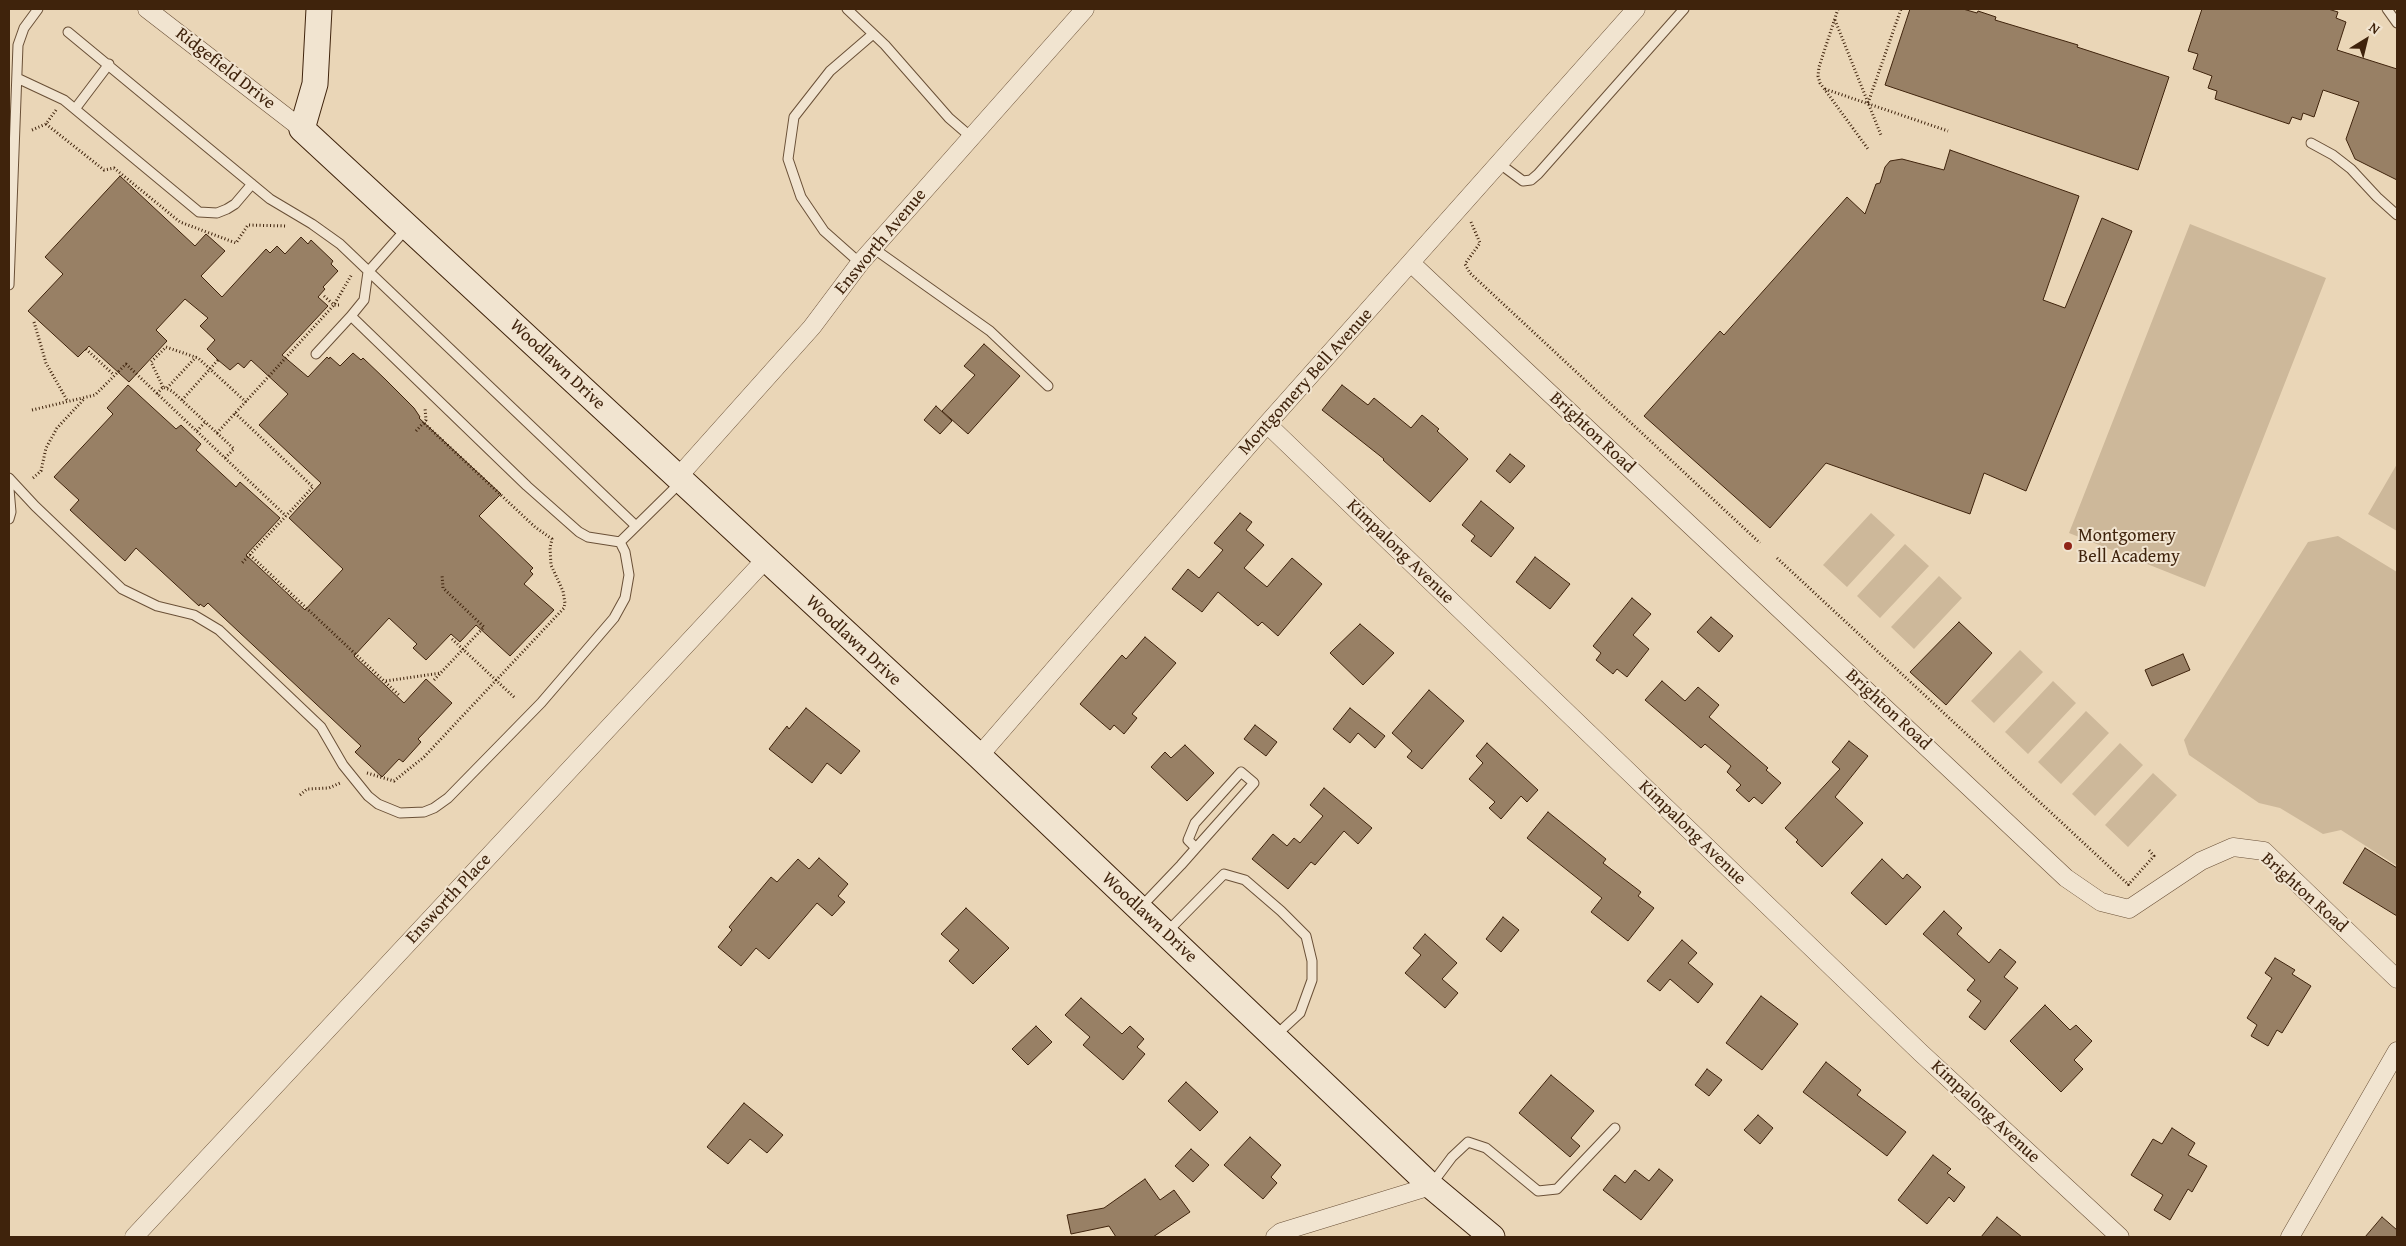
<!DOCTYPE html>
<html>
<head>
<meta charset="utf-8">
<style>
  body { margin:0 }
  #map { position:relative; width:2406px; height:1246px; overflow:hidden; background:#ead6b7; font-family:"Gentium Book Plus",serif }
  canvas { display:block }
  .frame { position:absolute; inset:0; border:10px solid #3f230c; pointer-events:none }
  .north { position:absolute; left:2341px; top:15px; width:50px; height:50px; -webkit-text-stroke:4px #f1e4d0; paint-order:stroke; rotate:36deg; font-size:14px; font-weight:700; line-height:20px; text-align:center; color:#3f230c }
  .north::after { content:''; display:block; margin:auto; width:18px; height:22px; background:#3f230c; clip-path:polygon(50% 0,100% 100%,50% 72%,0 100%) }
</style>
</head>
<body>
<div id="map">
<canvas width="2406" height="1246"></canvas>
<div class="frame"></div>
<div class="north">N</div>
</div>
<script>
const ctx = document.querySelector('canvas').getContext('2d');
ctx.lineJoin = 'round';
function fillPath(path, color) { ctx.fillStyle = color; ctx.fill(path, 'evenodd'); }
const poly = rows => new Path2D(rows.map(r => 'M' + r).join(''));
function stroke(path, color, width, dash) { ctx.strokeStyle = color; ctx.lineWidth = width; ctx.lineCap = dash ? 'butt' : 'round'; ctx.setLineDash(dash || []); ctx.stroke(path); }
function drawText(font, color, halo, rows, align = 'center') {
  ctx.font = font + ' "Gentium Book Plus",serif'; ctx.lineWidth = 4; ctx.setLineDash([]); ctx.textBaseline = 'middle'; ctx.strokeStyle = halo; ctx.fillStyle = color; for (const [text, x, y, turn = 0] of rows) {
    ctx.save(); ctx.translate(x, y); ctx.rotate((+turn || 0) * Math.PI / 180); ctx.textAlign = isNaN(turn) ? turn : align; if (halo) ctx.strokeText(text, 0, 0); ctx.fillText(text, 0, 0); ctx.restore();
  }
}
const green = poly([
  [2190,224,2326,278,2205,587,2069,533],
  [2397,464,2397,531,2368,514],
  [1871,513,1895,535,1847,587,1823,565],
  [2338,536,2397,572,2397,866,2341,830,2323,834,2280,808,2259,803,2189,755,2184,740,2308,542],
  [1905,544,1929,566,1880,618,1857,596],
  [1939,576,1962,598,1914,649,1891,627],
  [2020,650,2043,672,1994,723,1971,701],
  [2053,681,2076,703,2028,754,2005,732],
  [2086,711,2109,733,2061,784,2038,762],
  [2120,743,2143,765,2095,816,2072,794],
  [2153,773,2177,795,2128,847,2105,825]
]);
const building = poly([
  [1910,9,1963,9,1977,13,1978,11,1996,17,1995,20,2078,45,2077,47,2169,77,2138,170,1885,85,1910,9],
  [2202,9,2328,9,2338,12,2336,18,2346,22,2337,50,2397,69,2397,180,2355,159,2346,139,2359,102,2323,90,2314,117,2303,113,2301,120,2292,117,2289,124,2215,99,2217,91,2208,88,2212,76,2193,69,2198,54,2188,51,2202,9],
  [1950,150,2079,196,2043,300,2065,308,2102,218,2132,231,2026,491,1984,473,1970,514,1826,463,1770,528,1644,416,1720,331,1724,335,1847,197,1865,214,1876,184,1880,183,1885,167,1890,161,1902,159,1944,170,1950,150],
  [120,176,195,246,206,234,225,251,201,276,222,297,266,249,270,253,277,246,285,254,301,237,308,244,311,240,333,261,331,264,338,271,323,287,325,289,318,297,328,306,282,355,308,377,327,357,329,359,330,357,340,366,353,353,361,360,363,358,385,379,414,408,420,417,419,418,501,494,479,516,533,568,530,571,533,574,524,584,554,610,510,656,476,625,460,642,451,634,426,660,413,648,417,644,389,618,354,656,404,703,426,679,452,703,418,739,421,742,403,762,399,759,382,777,355,752,361,746,208,603,204,607,200,604,199,606,136,548,125,561,70,510,79,500,54,477,113,414,107,408,128,385,176,429,181,425,201,444,196,450,236,487,240,482,280,518,246,555,305,610,343,569,289,518,321,483,259,425,288,394,251,360,244,368,238,363,230,370,218,360,207,349,215,340,200,326,208,318,185,299,156,330,167,341,129,382,89,346,78,357,28,311,63,274,45,257,120,176],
  [984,344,1020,376,968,434,942,411,975,375,964,366,984,344],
  [1342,385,1368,405,1374,398,1411,428,1422,415,1439,429,1437,431,1468,459,1430,502,1383,460,1384,459,1322,410,1342,385],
  [936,406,952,421,940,434,924,420,936,406],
  [1510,454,1525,466,1510,483,1496,471,1510,454],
  [1481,501,1514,528,1491,557,1471,541,1475,536,1462,525,1481,501],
  [1240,513,1252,522,1246,530,1264,545,1244,568,1267,587,1292,558,1322,584,1278,636,1262,622,1258,626,1218,592,1202,612,1172,589,1188,569,1199,578,1223,550,1214,543,1240,513],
  [1535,557,1570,584,1550,609,1516,582,1535,557],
  [1632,598,1651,614,1633,635,1649,649,1627,677,1617,669,1613,674,1596,660,1601,653,1593,646,1632,598],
  [1711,617,1733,636,1719,652,1697,632,1711,617],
  [1959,622,1992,653,1946,705,1910,672,1959,622],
  [1360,624,1394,653,1363,685,1330,653,1360,624],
  [1145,637,1176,663,1132,714,1137,718,1124,734,1114,725,1110,730,1080,704,1122,655,1126,659,1145,637],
  [2183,654,2190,670,2152,686,2145,670,2183,654],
  [1662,681,1685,701,1698,687,1719,705,1709,717,1768,768,1766,770,1781,783,1762,804,1754,797,1749,802,1736,790,1741,785,1727,772,1731,766,1705,744,1701,748,1645,700,1662,681],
  [1429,690,1464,721,1422,769,1407,757,1412,751,1392,733,1429,690],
  [806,708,860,751,841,774,827,763,812,783,769,749,787,726,789,729,806,708],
  [1350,708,1385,736,1375,748,1358,733,1350,743,1333,729,1350,708],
  [1255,725,1277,742,1266,756,1244,739,1255,725],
  [1849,741,1868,756,1835,797,1863,823,1822,867,1796,842,1798,840,1785,828,1840,769,1832,762,1849,741],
  [1487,743,1538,790,1527,802,1521,796,1501,819,1489,808,1495,802,1469,779,1483,763,1476,756,1487,743],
  [1185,745,1214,773,1187,801,1151,767,1165,752,1171,758,1185,745],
  [1324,788,1372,828,1358,844,1344,831,1315,865,1311,862,1288,889,1252,859,1273,834,1287,846,1294,838,1300,843,1323,816,1310,805,1324,788],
  [1548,812,1606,859,1603,863,1641,892,1638,896,1654,908,1628,941,1591,912,1602,898,1527,838,1548,812],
  [2365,848,2397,868,2397,916,2343,883,2365,848],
  [819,858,848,884,838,896,845,902,832,916,817,903,769,959,756,948,741,966,718,947,732,930,729,927,771,877,777,882,798,859,809,869,819,858],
  [1882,859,1903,879,1907,874,1921,887,1886,925,1851,893,1882,859],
  [966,908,1009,948,973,984,949,961,959,950,941,934,966,908],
  [1944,911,1962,928,1957,934,1989,963,2000,949,2016,962,2004,977,2018,988,1985,1030,1969,1017,1981,1001,1967,990,1975,980,1923,934,1944,911],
  [1503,917,1519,930,1501,952,1486,939,1503,917],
  [1425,934,1457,963,1442,979,1458,993,1445,1008,1405,973,1421,955,1413,948,1425,934],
  [1682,940,1697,953,1688,963,1713,984,1698,1003,1670,979,1660,991,1647,981,1682,940],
  [2275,958,2295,970,2292,974,2311,986,2282,1033,2277,1030,2268,1046,2251,1036,2257,1025,2247,1018,2272,978,2265,973,2275,958],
  [1761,996,1798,1024,1762,1070,1726,1043,1761,996],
  [1081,998,1122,1034,1130,1026,1144,1039,1137,1047,1145,1054,1123,1080,1083,1045,1090,1037,1065,1015,1081,998],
  [2045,1005,2070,1030,2076,1025,2092,1041,2074,1060,2083,1069,2061,1092,2010,1041,2045,1005],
  [1036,1026,1052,1042,1028,1065,1012,1049,1036,1026],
  [1826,1062,1861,1090,1857,1095,1906,1132,1887,1156,1803,1092,1826,1062],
  [1707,1069,1722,1080,1709,1096,1695,1085,1707,1069],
  [1551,1075,1594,1111,1571,1138,1580,1146,1570,1157,1519,1113,1551,1075],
  [1186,1082,1218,1112,1200,1131,1168,1101,1186,1082],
  [744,1103,783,1135,767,1153,750,1139,728,1164,707,1147,744,1103],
  [1758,1115,1773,1128,1760,1144,1744,1130,1758,1115],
  [2172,1128,2195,1143,2188,1155,2207,1166,2192,1192,2188,1189,2170,1220,2154,1210,2163,1195,2131,1175,2153,1139,2162,1144,2172,1128],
  [1250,1137,1281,1165,1271,1177,1277,1183,1263,1199,1224,1165,1250,1137],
  [1191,1149,1209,1165,1193,1182,1175,1166,1191,1149],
  [1933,1155,1951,1169,1947,1173,1965,1187,1954,1202,1949,1197,1927,1224,1898,1200,1933,1155],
  [1659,1169,1673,1180,1641,1220,1603,1190,1615,1175,1625,1183,1635,1170,1649,1181,1659,1169],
  [1145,1179,1160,1200,1174,1190,1190,1212,1153,1237,1116,1237,1109,1226,1071,1234,1067,1215,1104,1208,1145,1179],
  [1997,1217,2022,1237,1981,1237,1997,1217],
  [2382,1217,2397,1230,2397,1237,2365,1237,2382,1217]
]);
const path = poly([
  [1838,9,1819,67,1818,76,1820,83,1868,149],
  [1835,20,1881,135],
  [1825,89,1948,131],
  [1868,103,1901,9],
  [46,124,104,170,114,168,180,222,236,243,248,225,287,226],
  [32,130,46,124,56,110],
  [1471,222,1480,243,1465,264,1470,273,1760,543],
  [324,296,334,305,339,305],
  [34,322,46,363,68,402],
  [86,349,114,375],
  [163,387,151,362,166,347,198,358,246,402],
  [167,388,196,357],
  [157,394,163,387,172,391,217,433,334,305,352,274],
  [182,400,218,360],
  [32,410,95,395,126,364,286,516],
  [235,413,313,487,242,563],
  [197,431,205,422],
  [416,431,426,420,425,408],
  [217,433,234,449,225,458],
  [33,478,41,471,46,448,57,428,85,398],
  [250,555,400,696],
  [1777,558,2130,886],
  [452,639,515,698],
  [434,680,484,627,443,588,442,575],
  [386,681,441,673],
  [367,773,394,781,424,757,564,608,565,603,563,591,551,565,550,548,552,539,535,527,424,423],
  [300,795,307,789,329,788,340,783],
  [2128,885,2154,856,2148,849]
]);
const service = poly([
  [847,9,885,45,949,118,971,137],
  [2387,9,2397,23],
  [68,32,270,199,312,224,340,244,636,526],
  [17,78,64,100,199,212,217,213,227,209,235,204,252,184],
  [75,109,109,64],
  [2311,143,2333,155,2351,169,2377,197,2397,215],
  [1500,164,1523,181,1531,180,1538,174,1684,9],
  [407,228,368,272,364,300,351,316,527,486,579,532,588,537,620,542],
  [873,248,990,331,1048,386],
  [860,263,824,231,801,197,788,159,794,117,830,71,873,34],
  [9,285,18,45,24,28,38,9],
  [316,354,351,316],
  [9,478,35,506,122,589,157,606,194,615,219,630,321,727,343,765,368,796,378,804,400,813,424,812,434,808,448,798,541,703,614,618,625,598,629,575,625,552,620,542],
  [9,489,11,512,9,519],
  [620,542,681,482],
  [1140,908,1181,865,1196,848,1254,783,1241,772,1195,823,1188,840,1196,848],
  [1166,933,1224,874,1245,880,1281,911,1306,936,1312,961,1312,980,1300,1013,1275,1036],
  [1431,1185,1452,1157,1468,1142,1486,1148,1538,1191,1557,1189,1615,1128]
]);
const minor = poly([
  [147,9,302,129],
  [1412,264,2066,878,2101,902,2129,909,2201,861,2233,847,2264,851,2397,979],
  [1267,424,1921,1053,2120,1237],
  [678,477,812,327,860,263,1085,9],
  [979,756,1267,424,1636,9],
  [134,1237,765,560],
  [1275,1237,1281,1232,1431,1186],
  [2290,1237,2397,1051]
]);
const secondary = poly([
  [319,9,315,84,302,129,979,756,1431,1186,1492,1237]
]);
const markers = [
  [2068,546,5,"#8f2418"]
];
const streetNames = [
  ["Ridgefield Drive",225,69,38],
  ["Ensworth Avenue",881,242,-50],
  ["Woodlawn Drive",557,365,43],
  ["Montgomery Bell Avenue",1306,382,-48],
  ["Brighton Road",1592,433,43],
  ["Kimpalong Avenue",1400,552,44],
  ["Woodlawn Drive",853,641,43],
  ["Brighton Road",1888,710,43],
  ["Kimpalong Avenue",1692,833,44],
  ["Brighton Road",2304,893,42],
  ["Ensworth Place",449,899,-47],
  ["Woodlawn Drive",1149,918,43],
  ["Kimpalong Avenue",1985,1112,43]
];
const poiNames = [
  ["Montgomery",2078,536],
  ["Bell Academy",2078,557]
];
fillPath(green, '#cdb89a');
fillPath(building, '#988065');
stroke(building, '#3f230c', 1);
stroke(service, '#6a5037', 11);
stroke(minor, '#6a5037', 19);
stroke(secondary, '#3f230c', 27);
stroke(path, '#3f230c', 3, [1, 2.5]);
stroke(service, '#f1e4d0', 9);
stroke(minor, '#f1e4d0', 18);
stroke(secondary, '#f1e4d0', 25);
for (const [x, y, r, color] of markers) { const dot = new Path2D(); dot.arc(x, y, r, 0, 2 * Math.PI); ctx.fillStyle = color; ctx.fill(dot); stroke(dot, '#f1e4d0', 2); }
drawText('18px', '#3f230c', '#f1e4d0', streetNames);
drawText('18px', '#3f230c', '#f1e4d0', poiNames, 'left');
</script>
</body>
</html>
